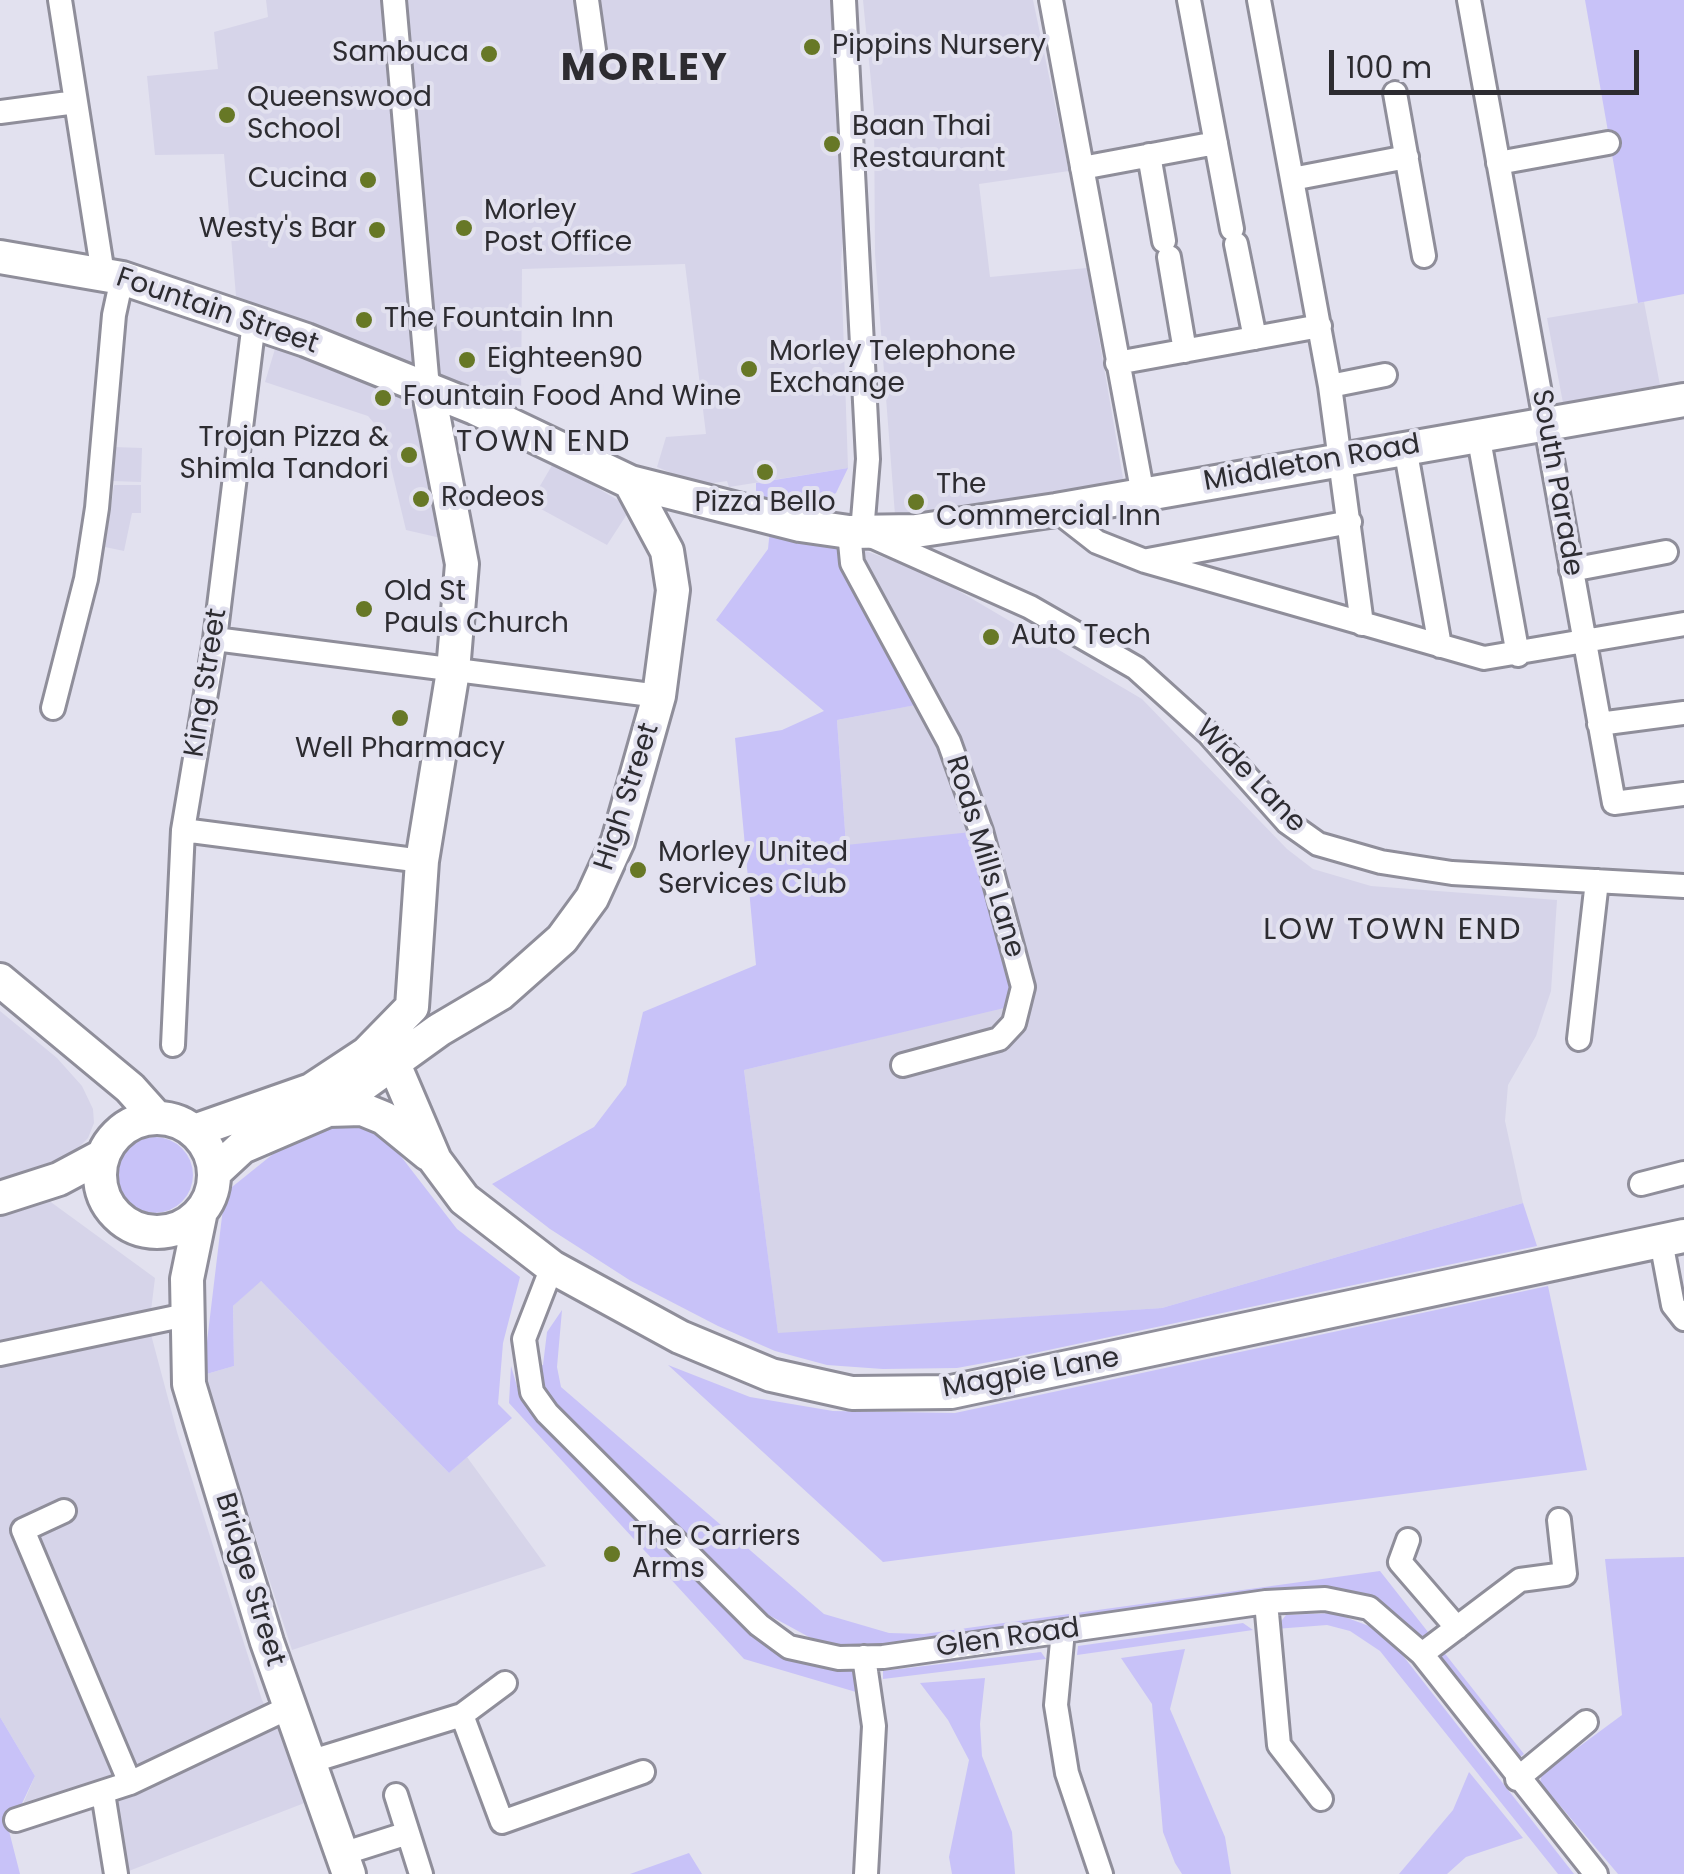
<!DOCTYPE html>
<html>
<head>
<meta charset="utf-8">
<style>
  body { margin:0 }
  #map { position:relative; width:1684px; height:1874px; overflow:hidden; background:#e2e1ef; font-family:Poppins,sans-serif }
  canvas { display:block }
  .scale { position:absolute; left:1329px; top:50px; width:310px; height:45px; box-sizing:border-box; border:5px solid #2d2c31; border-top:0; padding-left:12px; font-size:30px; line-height:35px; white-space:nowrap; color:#2d2c31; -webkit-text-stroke:8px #e2e1ef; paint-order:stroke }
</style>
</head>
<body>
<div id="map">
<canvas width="1684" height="1874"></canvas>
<div class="scale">100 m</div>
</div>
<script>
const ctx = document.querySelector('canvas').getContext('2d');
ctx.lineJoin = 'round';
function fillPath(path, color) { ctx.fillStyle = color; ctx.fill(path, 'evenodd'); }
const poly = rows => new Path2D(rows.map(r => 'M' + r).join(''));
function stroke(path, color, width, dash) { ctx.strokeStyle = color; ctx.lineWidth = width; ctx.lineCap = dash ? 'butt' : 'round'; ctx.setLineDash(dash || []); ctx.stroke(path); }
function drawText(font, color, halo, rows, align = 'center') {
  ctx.font = font + ' Poppins,sans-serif'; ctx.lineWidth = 8; ctx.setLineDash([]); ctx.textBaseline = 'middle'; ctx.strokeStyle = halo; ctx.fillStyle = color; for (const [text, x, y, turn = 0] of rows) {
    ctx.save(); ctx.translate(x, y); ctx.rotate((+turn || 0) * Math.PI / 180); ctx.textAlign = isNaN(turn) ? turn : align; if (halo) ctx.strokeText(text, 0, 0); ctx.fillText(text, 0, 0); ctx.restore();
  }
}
const built = poly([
  [266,0,838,0,846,196,841,263,848,468,729,487,727,481,701,485,657,467,666,437,706,434,685,264,522,269,521,410,236,296,224,154,155,155,147,76,218,69,214,32,268,17],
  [863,0,1033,0,1069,171,979,184,990,277,1087,268,1124,484,895,515,875,254,874,112],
  [1644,302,1660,385,1563,403,1547,318],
  [275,349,410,393,445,539,406,530,383,434,368,416,265,382],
  [113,447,142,448,141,482,112,481],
  [554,462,631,508,607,545,530,503],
  [114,485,141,485,141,513,132,513,124,551,105,547],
  [832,539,930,574,1142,699,1287,849,1313,869,1371,886,1557,900,1551,991,1536,1036,1508,1085,1505,1121,1523,1203,1162,1308,778,1334,744,1070,1021,1003,846,845,837,720,920,704],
  [0,1011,57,1058,82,1086,93,1109,94,1123,88,1138,75,1151,0,1186],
  [48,1200,155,1278,149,1327,177,1432,262,1700,284,1740,307,1802,121,1874,103,1793,16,1820,35,1776,0,1717,0,1216],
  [260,1280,449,1473,467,1457,546,1566,292,1650,203,1375,234,1366,233,1306]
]);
const green = poly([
  [1585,0,1684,0,1684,294,1638,303],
  [848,468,836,493,816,505,756,497,756,483],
  [770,529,832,539,921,704,837,720,846,845,981,831,1021,1004,744,1070,778,1333,1162,1308,1523,1203,1537,1246,1011,1358,957,1368,883,1369,827,1365,775,1351,718,1326,631,1281,550,1229,492,1184,594,1127,626,1085,643,1012,756,965,735,738,782,730,824,711,716,620,768,549],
  [347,1123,386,1137,457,1229,520,1277,503,1343,498,1404,512,1418,449,1473,261,1281,233,1306,234,1366,203,1375,223,1208,232,1187,293,1138],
  '117 1175a38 38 0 1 1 76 0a38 38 0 1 1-76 0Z',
  [1548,1286,1587,1470,883,1562,668,1365,750,1397,833,1411,955,1413],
  [562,1310,557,1367,561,1387,824,1614,889,1633,924,1634,1380,1571,1524,1754,1516,1760,1393,1612,1371,1598,1329,1588,1306,1587,865,1648,829,1644,809,1637,763,1612,551,1400,536,1366,543,1365,547,1332],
  [511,1366,519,1393,541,1422,755,1637,790,1658,854,1671,856,1692,744,1659,509,1403],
  [1684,1557,1684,1874,1618,1874,1540,1782,1542,1774,1622,1715,1605,1559],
  [1334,1613,1369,1626,1400,1652,1574,1874,1558,1874,1380,1651,1350,1631,1327,1625,1275,1629,1286,1615],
  [1243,1623,1253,1630,1077,1655,1078,1646],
  [1185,1649,1170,1709,1225,1837,1231,1874,1182,1874,1175,1863,1163,1832,1152,1704,1121,1658],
  [1041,1652,1046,1659,883,1679,883,1671],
  [985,1678,980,1724,982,1756,1012,1832,1015,1874,952,1874,949,1857,969,1760,948,1720,920,1683],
  [0,1717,35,1776,9,1831,20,1874,0,1874],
  [1469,1772,1523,1838,1466,1857,1447,1874,1399,1874,1453,1810],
  [689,1853,702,1874,630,1874]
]);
const street = poly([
  [60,0,103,274],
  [394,0,428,388],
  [587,0,594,50],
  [844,0,868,459,862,532,1030,607,1136,668,1208,733,1287,822,1318,844,1381,862,1452,873,1684,886],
  [1051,0,1143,495],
  [1189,0,1232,229],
  [1259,0,1330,386,1362,624],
  [1469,0,1614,803,1684,794],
  [1395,93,1424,256],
  [0,112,76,102],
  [1149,155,1164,241],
  [1498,163,1608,143],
  [1082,168,1216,143],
  [1292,179,1407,157],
  [1236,244,1255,338],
  [1169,257,1185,351],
  [1117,363,1320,326],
  [1330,386,1385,375],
  [1478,434,1518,655],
  [1405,447,1440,646],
  [1056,510,1097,542,1145,561,1484,658,1684,624],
  [849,532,852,563,949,742,981,831,1023,987,1014,1023,999,1039,903,1065],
  [1148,560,1350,522],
  [1571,570,1666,552],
  [215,639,659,696],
  [53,708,86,579,97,508,114,315,122,278],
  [1599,724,1684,713],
  [183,830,422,861],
  [1579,1039,1597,881],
  [173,1045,183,830,215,639,254,322],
  [1641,1184,1684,1173],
  [1661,1241,1673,1305,1684,1319],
  [552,1267,524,1339,532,1392,547,1413,759,1625,789,1647,839,1658,883,1657,1266,1602,1325,1599,1369,1608,1422,1654,1596,1874],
  [0,1354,186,1315],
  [64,1511,23,1530,130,1783],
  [1408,1540,1400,1562,1457,1628],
  [1266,1602,1279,1745,1321,1799],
  [1063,1631,1056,1705,1067,1773,1101,1874],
  [1422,1654,1520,1580,1565,1574,1559,1520],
  [864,1657,874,1726,866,1874],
  [462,1715,505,1683],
  [309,1762,462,1715,502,1822,643,1772],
  [1517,1779,1586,1722],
  [103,1793,116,1874],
  [396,1795,421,1874],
  [16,1820,130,1783,290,1707],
  [342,1854,408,1833]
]);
const secondary = poly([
  [0,257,122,278,306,340,475,408,630,482,800,525,849,532,916,531,1056,510,1684,400],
  [0,980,130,1088,156,1117],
  [412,1007,422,861,453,671,462,564,428,388],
  [394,1064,435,1160,464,1199,552,1267,680,1337,771,1375,852,1393,951,1392,1684,1236],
  [328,1110,362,1109,384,1118,428,1154],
  '100 1175a57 57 0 1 1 114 0a57 57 0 1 1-114 0Z',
  [194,1131,311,1090,367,1053,412,1007],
  [214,1173,242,1147,328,1110,439,1030,500,994,562,939,592,898,618,841,659,696,673,590,667,551,630,482],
  [0,1198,59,1179,102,1156],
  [201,1211,187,1279,189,1384,267,1642,349,1874]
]);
const markers = [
  [812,47,10,"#677826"],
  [489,54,10,"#677826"],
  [227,115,10,"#677826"],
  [832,144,10,"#677826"],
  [368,180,10,"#677826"],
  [464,228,10,"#677826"],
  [377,230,10,"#677826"],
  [364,320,10,"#677826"],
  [467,360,10,"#677826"],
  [749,369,10,"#677826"],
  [383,398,10,"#677826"],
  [409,455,10,"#677826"],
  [765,472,10,"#677826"],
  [421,499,10,"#677826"],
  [916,502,10,"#677826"],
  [364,609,10,"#677826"],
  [991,637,10,"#677826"],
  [400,718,10,"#677826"],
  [638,870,10,"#677826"],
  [612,1554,10,"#677826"]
];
const poiNames = [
  ["Pippins Nursery",832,47],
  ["Sambuca",469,54,"right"],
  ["Queenswood",247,99],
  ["School",247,131],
  ["Baan Thai",852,128],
  ["Restaurant",852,160],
  ["Cucina",348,180,"right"],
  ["Morley",484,212],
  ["Post Office",484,244],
  ["Westy's Bar",357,230,"right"],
  ["The Fountain Inn",384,320],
  ["Morley Telephone",769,353],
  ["Exchange",769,385],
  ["Eighteen90",487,360],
  ["Fountain Food And Wine",403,398],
  ["Trojan Pizza &",389,439,"right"],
  ["Shimla Tandori",389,471,"right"],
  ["The",936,486],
  ["Commercial Inn",936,518],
  ["Rodeos",441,499],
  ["Pizza Bello",765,504,"center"],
  ["Old St",384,593],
  ["Pauls Church",384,625],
  ["Auto Tech",1011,637],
  ["Well Pharmacy",400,750,"center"],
  ["Morley United",658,854],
  ["Services Club",658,886],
  ["The Carriers",632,1538],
  ["Arms",632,1570]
];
const streetNames = [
  ["Fountain Street",217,312,19],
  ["Middleton Road",1312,464,-10],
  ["South Parade",1556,483,80],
  ["King Street",207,683,-81],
  ["Wide Lane",1250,777,46],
  ["High Street",628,797,-72],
  ["Rods Mills Lane",984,857,73],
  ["Magpie Lane",1031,1374,-10],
  ["Bridge Street",249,1580,73],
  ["Glen Road",1008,1639,-8]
];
const neighbourhoodNames = [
  ["TOWN END",544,443],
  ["LOW TOWN END",1393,931]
];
const districtNames = [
  ["MORLEY",645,70]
];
fillPath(built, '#d6d4e9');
fillPath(green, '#c8c2f8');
stroke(street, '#8f8e9a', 28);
stroke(secondary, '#8f8e9a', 38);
stroke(street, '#fff', 22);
stroke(secondary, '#fff', 32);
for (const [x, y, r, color] of markers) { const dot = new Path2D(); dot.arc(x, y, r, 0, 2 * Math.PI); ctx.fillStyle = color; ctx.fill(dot); stroke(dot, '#e2e1ef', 4); }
drawText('28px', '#2d2c31', '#e2e1ef', poiNames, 'left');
drawText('28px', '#2d2c31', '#e2e1ef', streetNames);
ctx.letterSpacing = '2.5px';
drawText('30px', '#2d2c31', '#e2e1ef', neighbourhoodNames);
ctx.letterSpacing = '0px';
ctx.letterSpacing = '2.5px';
drawText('bold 38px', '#2d2c31', '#e2e1ef', districtNames);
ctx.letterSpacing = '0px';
</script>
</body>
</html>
